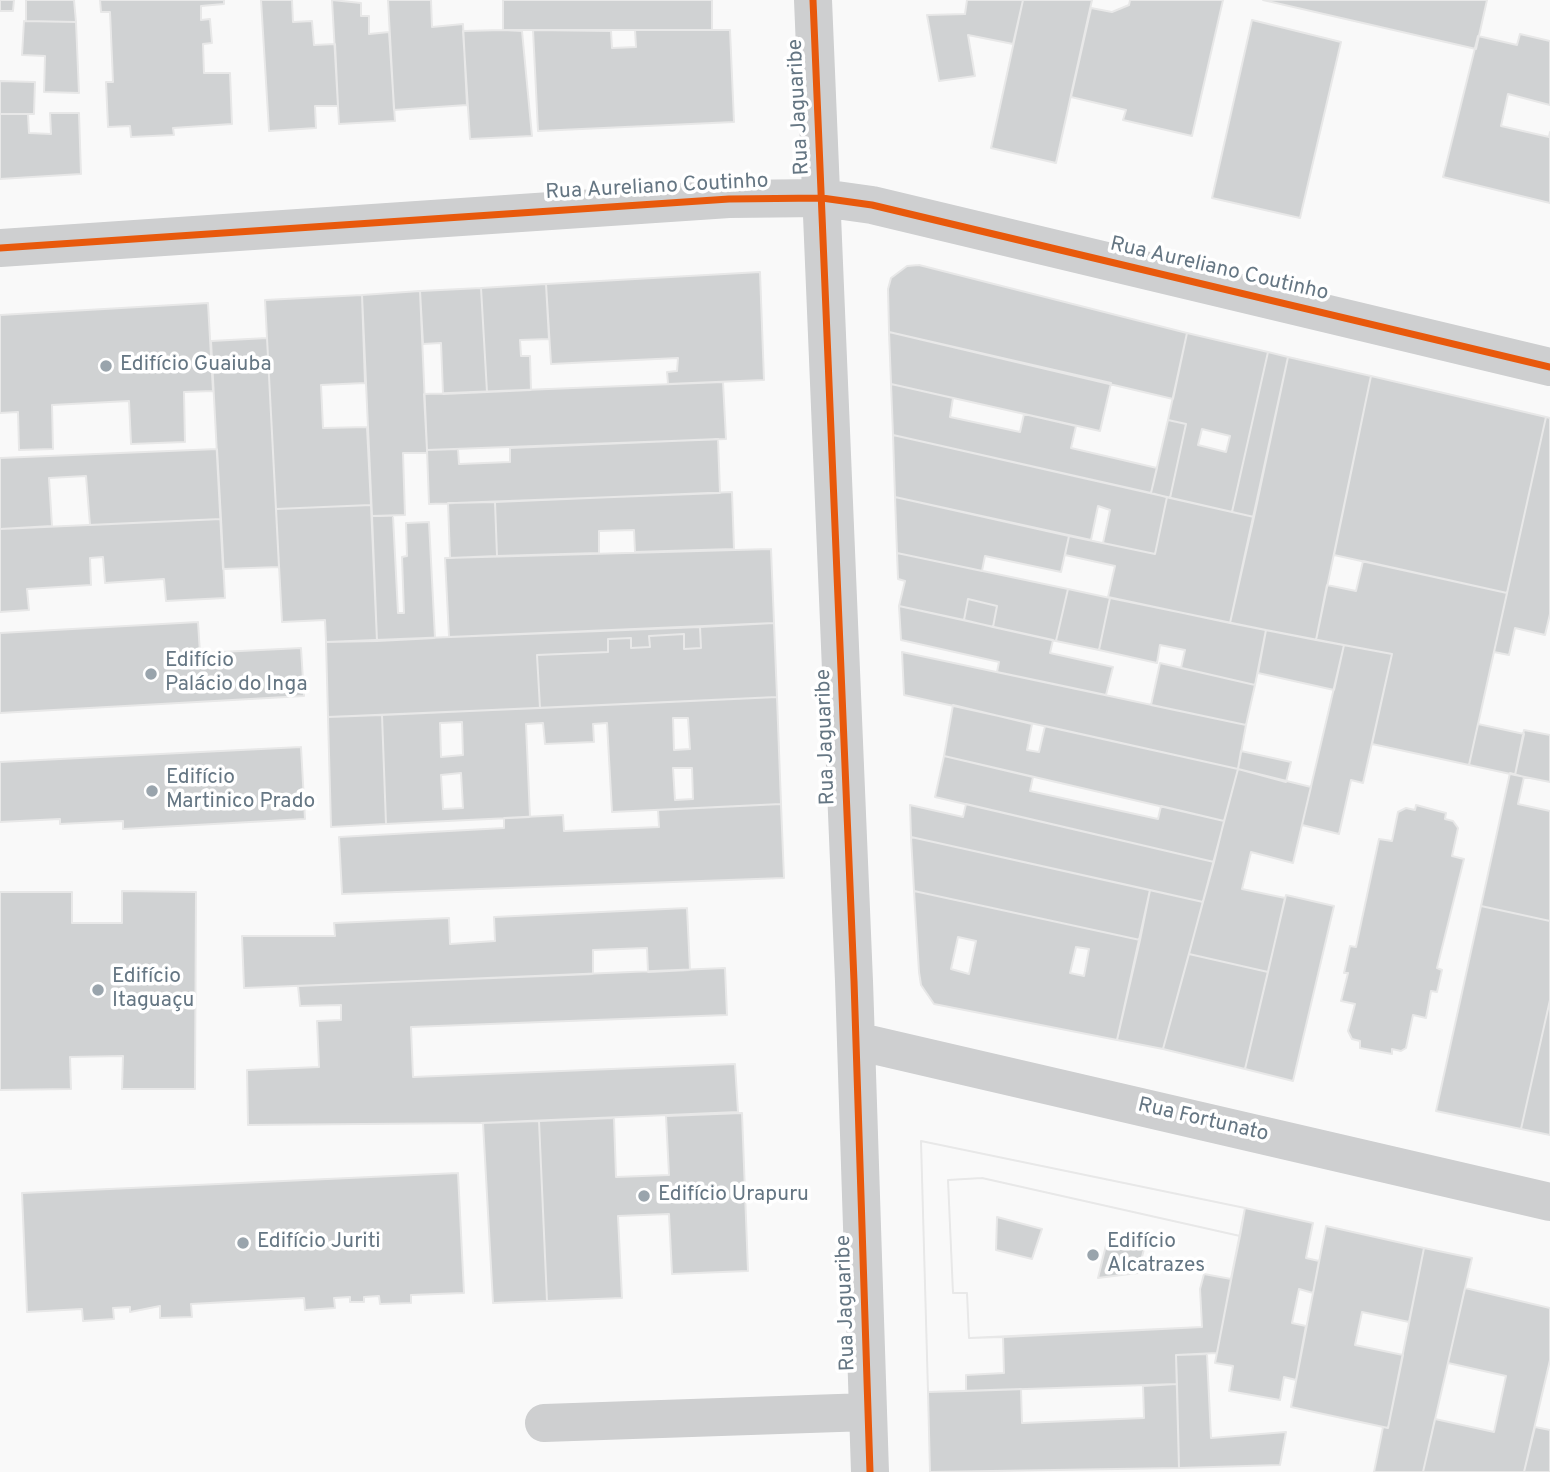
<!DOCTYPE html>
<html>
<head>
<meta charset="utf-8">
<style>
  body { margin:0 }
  canvas { display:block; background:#f9f9f9 }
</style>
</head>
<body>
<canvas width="1550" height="1472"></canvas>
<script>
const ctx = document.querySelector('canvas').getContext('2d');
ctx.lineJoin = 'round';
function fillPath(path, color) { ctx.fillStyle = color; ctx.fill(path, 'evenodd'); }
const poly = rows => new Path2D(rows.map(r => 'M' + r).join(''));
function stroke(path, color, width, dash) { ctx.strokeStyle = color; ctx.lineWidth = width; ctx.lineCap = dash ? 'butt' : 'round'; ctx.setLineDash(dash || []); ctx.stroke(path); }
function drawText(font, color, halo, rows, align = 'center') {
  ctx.font = font + ' Overpass,sans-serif'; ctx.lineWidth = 7; ctx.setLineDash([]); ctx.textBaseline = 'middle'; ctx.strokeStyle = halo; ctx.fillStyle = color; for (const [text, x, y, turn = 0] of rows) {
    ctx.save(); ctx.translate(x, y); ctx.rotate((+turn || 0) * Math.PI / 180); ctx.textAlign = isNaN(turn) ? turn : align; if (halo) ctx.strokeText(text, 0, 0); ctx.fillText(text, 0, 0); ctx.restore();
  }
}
const building = poly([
  [0,0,14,0,13,11,0,11,0,0],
  [26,0,74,0,76,22,26,21,26,0],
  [100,0,224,0,224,4,201,6,201,20,210,19,212,43,203,44,204,73,230,73,232,124,173,128,174,135,131,137,130,126,108,127,106,82,113,82,110,12,101,12,100,0],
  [261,0,292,0,293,22,312,21,314,45,335,44,338,106,315,106,316,128,269,131,261,0],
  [332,0,361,3,361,16,369,16,369,34,389,32,395,121,339,124,332,0],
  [388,0,431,0,432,27,463,24,467,105,394,110,388,0],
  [503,0,712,0,712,30,503,30,503,0],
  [967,0,1023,0,1013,44,968,35,975,76,939,81,927,15,965,14,967,0],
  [1023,0,1092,0,1056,163,991,148,1023,0],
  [1130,0,1223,0,1192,136,1123,120,1126,110,1071,97,1091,8,1112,12,1129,5,1130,0],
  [1263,0,1487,0,1476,49,1263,0],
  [1252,20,1341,42,1300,218,1212,198,1252,20],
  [24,21,76,22,79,93,44,92,45,56,22,55,24,21],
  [503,30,522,31,532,136,470,139,463,31,503,30],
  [533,30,611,31,612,48,636,47,635,30,730,30,734,122,538,131,533,30],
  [1520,34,1550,41,1550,105,1508,94,1501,126,1549,137,1550,132,1550,203,1443,177,1478,36,1517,45,1520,34],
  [0,81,35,82,34,114,0,114,0,81],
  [50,113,79,113,81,174,0,179,0,114,28,114,29,133,51,134,50,113],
  [919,265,1187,333,1173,399,889,332,888,289,891,278,907,266,919,265],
  [760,272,764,380,668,384,667,372,677,371,678,358,551,364,546,284,760,272],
  [546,284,549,339,520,340,521,356,530,356,531,390,487,392,481,288,546,284],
  [481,288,487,392,443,394,441,343,423,344,420,291,481,288],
  [420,291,427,450,427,453,403,453,405,515,372,516,362,295,420,291],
  [362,295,365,383,321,385,323,428,367,427,371,505,276,509,265,300,362,295],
  [208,303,213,391,184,392,185,442,131,444,129,401,52,405,53,449,19,450,18,412,0,413,0,315,208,303],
  [889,332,1111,383,1100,431,891,384,889,332],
  [1187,333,1268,352,1232,512,1170,498,1186,424,1168,420,1187,333],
  [1202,429,1230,436,1226,452,1198,445,1202,429],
  [267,338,279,567,223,569,211,341,267,338],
  [1268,352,1288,357,1254,517,1232,512,1268,352],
  [1288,357,1371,376,1316,640,1230,623,1288,357],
  [1371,376,1546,417,1507,593,1334,555,1371,376],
  [723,382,726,439,427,450,424,394,723,382],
  [891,384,953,398,950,417,1020,432,1024,414,1076,426,1071,448,1157,468,1151,493,893,435,891,384],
  [1546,417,1550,418,1550,614,1545,635,1515,628,1509,655,1494,652,1546,417],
  [1168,420,1186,424,1170,498,1151,493,1168,420],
  [893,435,1167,497,1155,554,1103,543,1110,510,1098,506,1091,540,895,497,893,435],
  [718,439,720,493,429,504,427,450,458,449,459,464,510,462,510,448,718,439],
  [217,449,221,519,90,525,86,476,49,478,52,526,0,529,0,458,217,449],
  [732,492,734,549,635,552,634,530,599,531,599,553,497,556,495,502,732,492],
  [895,497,1069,536,1061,572,985,556,982,571,897,553,895,497],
  [1167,497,1254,517,1230,623,1108,597,1115,566,1065,555,1069,536,1155,554,1167,497],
  [495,502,497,556,450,558,448,503,495,502],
  [371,505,377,641,326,642,325,620,282,622,276,509,371,505],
  [372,516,393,516,398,613,404,613,402,557,407,556,406,523,429,522,435,638,377,641,372,516],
  [221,519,225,598,166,601,164,579,105,583,103,557,90,558,91,585,27,589,29,610,0,612,0,529,221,519],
  [771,549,774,623,449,637,445,558,771,549],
  [897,553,1068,589,1056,641,993,627,997,606,968,599,964,620,899,606,905,581,898,579,897,553],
  [1363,561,1507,593,1469,765,1372,744,1392,654,1316,640,1327,585,1356,591,1363,561],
  [1068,589,1110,598,1099,650,1056,641,1068,589],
  [1110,598,1266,630,1255,685,1181,668,1185,650,1160,645,1157,663,1099,650,1110,598],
  [968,599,997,606,993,627,964,620,968,599],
  [899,606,1053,640,1050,653,1113,667,1106,695,997,672,999,662,901,640,899,606],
  [198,622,200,653,301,648,304,696,0,713,0,633,198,622],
  [774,623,777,697,540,708,537,655,608,652,608,639,631,638,631,648,650,647,649,636,684,634,684,649,701,648,700,627,774,623],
  [700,627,701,648,684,649,684,634,649,636,650,647,631,648,631,638,608,639,608,652,537,655,540,708,328,717,326,642,700,627],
  [1266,630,1344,645,1334,690,1258,673,1266,630],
  [1344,645,1392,654,1363,783,1351,780,1339,834,1302,825,1344,645],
  [902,652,1246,725,1238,769,904,695,902,652],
  [1160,663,1255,685,1246,725,1151,705,1160,663],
  [777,697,781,804,612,812,607,723,593,724,594,742,545,744,543,723,526,724,530,817,386,824,382,715,777,697],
  [673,718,688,718,690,749,674,750,673,718],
  [462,722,463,755,441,757,440,723,462,722],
  [673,768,692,768,693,799,675,800,673,768],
  [461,773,463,808,443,809,441,775,461,773],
  [953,705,1032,724,1027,750,1039,752,1045,726,1238,769,1224,821,944,756,953,705],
  [382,715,386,824,331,827,328,717,382,715],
  [1478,724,1524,734,1515,775,1469,765,1478,724],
  [1524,730,1550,735,1550,782,1515,775,1524,730],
  [301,747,305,819,123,829,123,821,60,824,60,819,0,822,0,762,301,747],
  [1241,751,1291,762,1286,782,1238,769,1241,751],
  [944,756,1033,777,1030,791,1158,819,1161,806,1224,821,1214,862,935,797,944,756],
  [1238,769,1311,787,1293,863,1251,852,1242,889,1285,898,1268,972,1189,954,1238,769],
  [1510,773,1524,777,1518,804,1550,811,1550,921,1481,906,1510,773],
  [781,804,784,878,342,894,339,837,504,828,504,818,563,815,564,831,659,827,658,810,781,804],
  [966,804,1214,862,1203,902,911,837,910,805,963,817,966,804],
  [1416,805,1446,813,1445,819,1453,821,1458,828,1452,856,1464,859,1437,968,1442,970,1437,992,1431,991,1426,1018,1413,1015,1406,1048,1401,1051,1392,1049,1392,1054,1360,1048,1360,1041,1352,1039,1348,1031,1355,1004,1341,1001,1348,973,1344,973,1350,946,1356,947,1379,839,1392,841,1398,812,1406,808,1415,810,1416,805],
  [911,837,1150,890,1140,940,914,891,911,837],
  [1150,890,1203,902,1163,1049,1117,1040,1150,890],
  [122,891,196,892,195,1089,122,1089,123,1056,70,1057,71,1089,0,1090,0,892,72,892,72,923,122,923,122,891],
  [914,891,1140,940,1117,1040,934,1004,921,985,919,972,914,891],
  [958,937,976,941,969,974,951,969,958,937],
  [1076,947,1089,949,1084,976,1070,973,1076,947],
  [1286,895,1334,906,1293,1081,1245,1069,1286,895],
  [1481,906,1550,921,1550,1000,1521,1129,1436,1111,1481,906],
  [687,908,690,970,648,972,647,948,593,950,593,974,244,988,242,936,335,936,334,923,449,918,450,944,495,941,494,917,687,908],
  [1189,954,1268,972,1245,1069,1163,1049,1189,954],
  [725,968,727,1015,411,1027,413,1077,735,1064,738,1112,481,1123,248,1125,247,1070,319,1067,317,1021,341,1020,341,1005,300,1006,298,986,725,968],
  [1550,1000,1550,1135,1521,1129,1550,1000],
  [742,1113,748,1271,672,1274,669,1214,618,1216,622,1298,547,1301,539,1121,614,1118,616,1177,669,1175,666,1116,742,1113],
  [539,1121,547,1301,493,1303,483,1123,539,1121],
  [921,1141,1245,1208,1240,1236,982,1178,948,1180,953,1293,967,1293,969,1338,1003,1337,1004,1373,966,1375,966,1391,928,1392,921,1141],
  [921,1141,1245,1208,1231,1279,1204,1274,1200,1289,1202,1327,1003,1337,1004,1373,966,1375,966,1391,928,1392,921,1141],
  [458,1173,464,1293,411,1295,411,1303,380,1304,379,1296,364,1297,364,1302,350,1302,350,1297,334,1298,335,1308,305,1310,304,1298,191,1304,192,1317,160,1318,160,1306,130,1312,130,1307,113,1308,114,1319,83,1321,82,1309,27,1312,22,1193,458,1173],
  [982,1178,1240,1236,1231,1279,1204,1274,1200,1289,1202,1327,969,1338,967,1293,953,1293,948,1180,982,1178],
  [1245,1208,1313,1223,1306,1258,1319,1261,1313,1293,1299,1289,1292,1323,1306,1326,1296,1380,1284,1377,1280,1400,1229,1391,1233,1366,1215,1363,1245,1208],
  [997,1217,1042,1229,1032,1259,996,1250,997,1217],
  [1326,1226,1424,1248,1409,1322,1362,1312,1355,1345,1403,1355,1388,1428,1291,1407,1326,1226],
  [1108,1237,1145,1245,1138,1273,1098,1278,1108,1237],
  [1424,1248,1472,1258,1423,1472,1374,1472,1383,1427,1388,1428,1424,1248],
  [1204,1274,1231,1279,1217,1353,1176,1355,1177,1384,966,1391,966,1375,1004,1373,1003,1337,1202,1327,1200,1289,1204,1274],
  [1465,1288,1550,1308,1550,1360,1524,1472,1423,1472,1435,1419,1494,1432,1506,1376,1448,1363,1465,1288],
  [1207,1354,1211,1438,1286,1432,1280,1465,1179,1468,1176,1355,1207,1354],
  [1177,1384,1179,1468,930,1472,928,1392,1021,1389,1022,1423,1144,1418,1143,1386,1177,1384],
  [1535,1427,1550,1430,1550,1472,1524,1472,1535,1427]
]);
const minor = poly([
  [813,0,854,981,870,1472],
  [0,248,729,199,822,198,872,205,1550,367],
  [856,1041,1550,1202],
  [544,1423,868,1412]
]);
const cycleway = poly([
  [813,0,854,981,870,1472],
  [0,248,729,199,822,198,872,205,1550,367]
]);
const markers = [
  [106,366,7,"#99a4ac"],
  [151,674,7,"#99a4ac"],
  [152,791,7,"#99a4ac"],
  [98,990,7,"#99a4ac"],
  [644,1196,7,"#99a4ac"],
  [243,1243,7,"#99a4ac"],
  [1093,1255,7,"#99a4ac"]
];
const streetNames = [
  ["Rua Jaguaribe",800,107,-93],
  ["Rua Aureliano Coutinho",657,188,-3],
  ["Rua Aureliano Coutinho",1219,270,13],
  ["Rua Jaguaribe",827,737,-92],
  ["Rua Fortunato",1203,1121,13],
  ["Rua Jaguaribe",847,1303,-92]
];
const poiNames = [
  ["Edifício Guaiuba",120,366],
  ["Edifício",165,662],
  ["Palácio do Inga",165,686],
  ["Edifício",166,779],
  ["Martinico Prado",166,803],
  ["Edifício",112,978],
  ["Itaguaçu",112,1002],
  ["Edifício Urapuru",658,1196],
  ["Edifício Juriti",257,1243],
  ["Edifício",1107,1243],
  ["Alcatrazes",1107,1267]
];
fillPath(building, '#d0d2d3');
stroke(building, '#e8e8e8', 2);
stroke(minor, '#cecfd0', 38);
stroke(cycleway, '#e8590c', 7);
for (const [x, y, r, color] of markers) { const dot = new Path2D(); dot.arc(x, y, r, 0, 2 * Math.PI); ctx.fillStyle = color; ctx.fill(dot); stroke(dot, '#fff', 2.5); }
drawText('21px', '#657683', '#fff', streetNames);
drawText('21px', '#657683', '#fff', poiNames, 'left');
</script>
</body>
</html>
